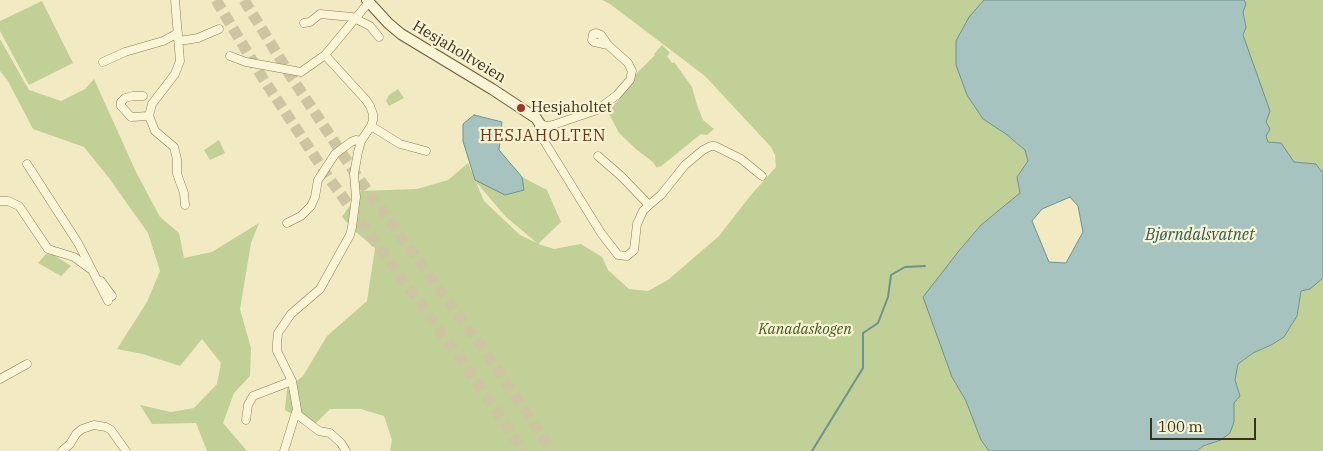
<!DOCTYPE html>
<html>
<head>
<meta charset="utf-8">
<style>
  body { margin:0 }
  #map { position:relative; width:1323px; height:451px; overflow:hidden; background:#f1eac3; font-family:"IBM Plex Serif",serif }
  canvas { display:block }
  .scale { position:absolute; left:1150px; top:418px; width:106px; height:22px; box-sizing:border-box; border:2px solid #3b301e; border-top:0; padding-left:6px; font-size:15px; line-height:18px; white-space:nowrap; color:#3b301e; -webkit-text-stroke:4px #f8f3d3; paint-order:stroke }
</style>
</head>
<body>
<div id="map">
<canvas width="1323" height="451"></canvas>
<div class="scale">100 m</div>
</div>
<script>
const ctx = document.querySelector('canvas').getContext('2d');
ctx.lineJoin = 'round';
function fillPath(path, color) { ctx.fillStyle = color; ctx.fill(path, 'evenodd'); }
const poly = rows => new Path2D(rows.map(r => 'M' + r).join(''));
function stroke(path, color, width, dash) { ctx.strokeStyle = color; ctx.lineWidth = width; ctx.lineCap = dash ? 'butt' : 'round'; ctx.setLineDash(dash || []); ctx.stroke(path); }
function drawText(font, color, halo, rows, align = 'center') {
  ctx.font = font + ' "IBM Plex Serif",serif'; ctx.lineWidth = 4.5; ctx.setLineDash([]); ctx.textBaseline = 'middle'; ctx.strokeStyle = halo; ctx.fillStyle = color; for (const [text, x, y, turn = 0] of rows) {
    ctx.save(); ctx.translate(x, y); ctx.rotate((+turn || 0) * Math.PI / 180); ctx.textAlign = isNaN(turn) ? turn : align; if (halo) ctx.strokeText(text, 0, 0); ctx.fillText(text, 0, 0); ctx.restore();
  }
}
const green = poly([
  [602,0,985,0,1006,134,1025,150,1028,161,1017,177,1020,193,981,225,958,252,952,377,966,401,981,440,989,451,390,451,392,440,384,416,361,409,330,409,313,426,285,410,287,389,303,376,327,336,367,301,375,248,356,232,342,217,360,191,417,189,448,180,468,163,475,180,524,190,522,177,547,190,561,222,538,244,554,249,581,244,602,257,608,270,629,289,648,291,668,280,719,236,751,195,776,167,775,155,771,147,705,76,610,4],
  [476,182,506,217,537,243,520,235,484,201],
  [1244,0,1323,0,1323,171,1321,171,1316,164,1294,162,1287,154,1268,142,1266,136,1266,122,1243,35,1246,27,1243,11,1246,4],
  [42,1,73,63,29,85,0,31,0,21],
  [0,39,29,90,61,101,85,89,94,79,136,172,160,217,179,233,184,258,212,252,259,223,251,243,240,309,251,348,250,376,234,393,223,423,247,451,207,451,196,423,152,424,140,405,171,412,194,408,217,384,221,363,202,339,180,366,143,354,117,349,147,302,160,271,148,233,109,178,84,147,33,129,8,81,0,71],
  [662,45,670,53,667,56,672,63,674,62,692,87,697,105,703,120,714,129,707,135,701,134,660,167,659,166,657,168,653,162,637,150,619,133,608,112,626,91,637,73,655,55,654,54],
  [398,89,404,98,389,106,386,101,389,95],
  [219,140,225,153,210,160,204,150],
  [46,254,54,255,71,266,61,276,38,263],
  [1323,270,1323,451,1197,451,1203,446,1210,444,1226,389,1238,364,1253,353,1271,345,1284,337,1297,316,1301,291]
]);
const water = poly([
  [984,0,1244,0,1246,4,1243,12,1246,27,1243,35,1270,111,1266,122,1270,129,1266,136,1268,142,1281,143,1294,162,1316,164,1321,171,1323,171,1323,278,1310,289,1301,291,1297,316,1284,337,1271,345,1253,353,1238,364,1235,380,1240,396,1234,403,1234,422,1230,433,1221,440,1203,446,1197,451,989,451,981,440,966,401,952,377,923,297,958,252,981,225,1020,193,1017,177,1028,161,1025,150,1006,134,983,119,967,95,956,65,956,41,969,17,984,0],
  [1070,197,1078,206,1083,232,1066,263,1049,262,1032,221,1042,209,1070,197],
  [474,115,502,122,499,150,522,177,524,190,505,195,475,180,463,141,463,124,474,115]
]);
const stream = poly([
  [812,451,863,368,863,333,878,323,888,297,891,275,905,267,925,266]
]);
const primaryTunnel = poly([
  [216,0,264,80,329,178,470,372,523,451],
  [244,0,292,78,357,176,489,357,552,451]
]);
const street = poly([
  [175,0,180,61,175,74,152,104,149,116,155,131,174,147,177,159,177,174,184,193,185,205],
  [304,23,310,22,320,14,352,17,370,26,379,37],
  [179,41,198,38,219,29],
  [230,56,246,62,301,72,325,55],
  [103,62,125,52,163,41,178,33],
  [143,96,133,96,125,98,121,102,121,106,131,117,149,116],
  [540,124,547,126,553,125,597,110,617,95,630,80,632,71,628,63,608,45,601,35,596,33,593,34,592,40,594,42,608,45],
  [371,126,400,144,426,151],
  [541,136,601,233,618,255,627,256,634,250,637,224,643,211,649,205],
  [598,156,621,176,649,205,661,195,685,165,703,150,711,146,715,146,741,159,762,176],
  [27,164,78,243,108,301],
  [0,201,8,201,19,206,48,249,74,257,89,268],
  [287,223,301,216,311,206,315,197,318,180,335,154,351,142,356,140,361,141],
  [101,281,112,296],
  [0,379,27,364],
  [246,420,248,405,253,396,292,381],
  [62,451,70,444,76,434,82,429,94,425,106,427,111,430,126,451],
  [284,451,296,412],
  [346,451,341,443,330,433,319,431,298,415,292,381,277,351,277,343,278,333,291,314,320,289,350,235,352,227,356,197,354,174,358,152,361,141,371,126,373,120,373,114,370,106,366,100,325,55,369,2]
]);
const secondary = poly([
  [367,0,388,23,401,34,492,89,536,118,540,124,541,136]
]);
const markers = [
  [521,108,5,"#9f3625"]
];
const streetNames = [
  ["Hesjaholtveien",459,52,31]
];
const poiNames = [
  ["Hesjaholtet",531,108]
];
const parkNames = [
  ["Kanadaskogen",805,330]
];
const neighbourhoodNames = [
  ["HESJAHOLTEN",543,136]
];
const waterNames = [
  ["Bjørndalsvatnet",1200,235]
];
fillPath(green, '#c1d096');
fillPath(water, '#a6c3bf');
stroke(water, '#6b938f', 1);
stroke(stream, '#6b938f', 2);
stroke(primaryTunnel, '#cdc5a2', 11, [11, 5.5]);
stroke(street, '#8d7c59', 9);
stroke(secondary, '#6e5d3c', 12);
stroke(street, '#fbf5d7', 8);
stroke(secondary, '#fbf5d7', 10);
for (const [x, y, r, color] of markers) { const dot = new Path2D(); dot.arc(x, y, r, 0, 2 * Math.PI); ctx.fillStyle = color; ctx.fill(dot); stroke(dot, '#f8f3d3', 2); }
drawText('15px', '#3b301e', '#f8f3d3', streetNames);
drawText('15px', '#3b301e', '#f8f3d3', poiNames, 'left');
drawText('italic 15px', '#445923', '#f8f3d3', parkNames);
ctx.letterSpacing = '1px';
drawText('16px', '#6b371a', '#f8f3d3', neighbourhoodNames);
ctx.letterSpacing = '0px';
drawText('italic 16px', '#2c585c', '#f8f3d3', waterNames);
</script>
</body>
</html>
